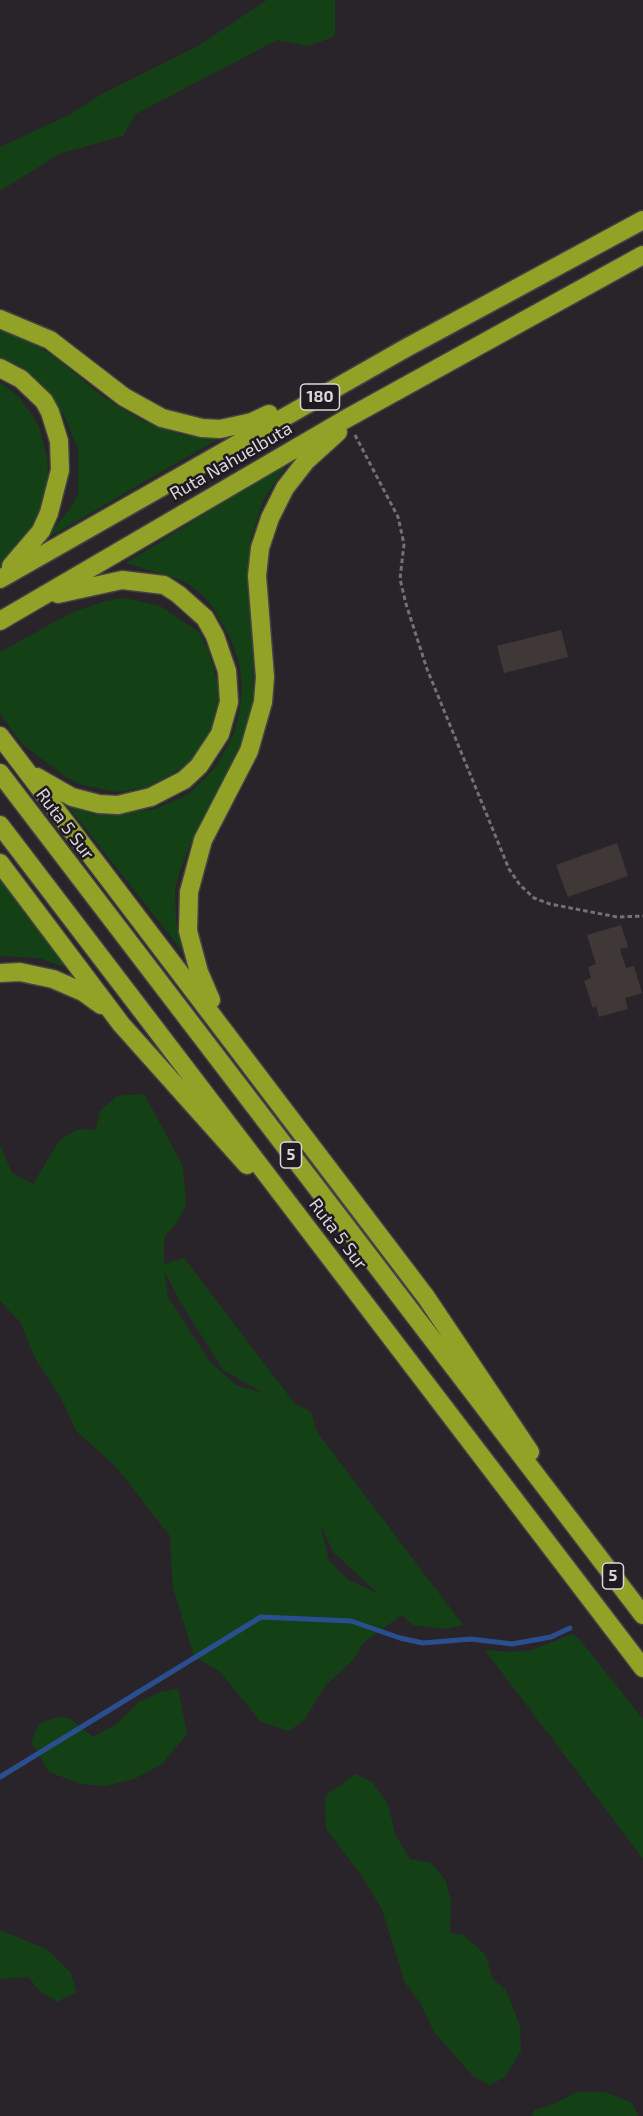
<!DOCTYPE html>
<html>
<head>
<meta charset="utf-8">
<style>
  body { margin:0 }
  canvas { display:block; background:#282429 }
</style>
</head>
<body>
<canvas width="643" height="2116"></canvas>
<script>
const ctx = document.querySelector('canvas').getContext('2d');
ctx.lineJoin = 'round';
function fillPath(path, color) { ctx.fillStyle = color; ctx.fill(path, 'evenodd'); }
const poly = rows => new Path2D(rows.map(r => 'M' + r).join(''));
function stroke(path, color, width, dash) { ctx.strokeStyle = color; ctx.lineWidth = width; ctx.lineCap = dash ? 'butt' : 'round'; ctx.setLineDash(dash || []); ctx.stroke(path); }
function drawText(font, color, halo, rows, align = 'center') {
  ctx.font = font + ' "Exo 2",sans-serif'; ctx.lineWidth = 5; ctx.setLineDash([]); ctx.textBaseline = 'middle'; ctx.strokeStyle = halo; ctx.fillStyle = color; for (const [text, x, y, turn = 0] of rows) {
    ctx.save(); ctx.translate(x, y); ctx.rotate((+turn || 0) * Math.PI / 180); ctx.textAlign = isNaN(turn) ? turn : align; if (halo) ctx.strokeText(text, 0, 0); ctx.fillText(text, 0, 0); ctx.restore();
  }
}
const green = poly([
  [267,0,335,0,335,36,309,46,277,40,136,114,123,136,59,154,0,191,0,147,67,116,102,94,198,46],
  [0,329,20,337,54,356,103,397,141,420,181,435,220,438,44,540,70,509,78,495,78,448,64,416,39,383,25,369,0,358],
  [0,382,19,397,38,424,47,456,48,474,42,508,34,528,0,565],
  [304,452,287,465,275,482,264,499,251,538,247,576,254,657,253,700,242,744,191,843,179,873,175,890,176,921,183,952,67,805,92,814,109,815,155,809,189,794,215,768,235,732,240,707,242,685,239,663,231,640,212,606,198,591,181,580,126,563],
  [125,598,160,606,199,632,209,652,220,691,212,730,194,760,152,786,117,792,82,785,67,778,22,744,0,714,0,652,71,613,105,601],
  [0,875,76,971,39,958,0,956],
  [144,1094,182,1164,185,1190,186,1206,176,1224,164,1237,164,1264,184,1258,295,1404,311,1412,317,1432,463,1625,446,1629,413,1625,402,1615,363,1643,354,1659,325,1686,304,1720,289,1731,261,1722,220,1672,194,1656,173,1588,170,1536,116,1467,76,1431,62,1400,34,1356,21,1323,0,1301,0,1145,12,1173,33,1184,60,1140,76,1130,96,1129,100,1111,117,1096],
  [164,1271,181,1303,223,1370,265,1394,236,1385,211,1363,168,1297],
  [320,1523,333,1552,379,1594,347,1579,329,1561],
  [573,1634,580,1640,643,1719,643,1859,485,1650,510,1652,531,1650],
  [178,1689,187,1734,162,1764,134,1779,105,1786,81,1784,49,1772,31,1742,39,1724,57,1717,69,1718,93,1737,117,1724,139,1702,161,1692],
  [356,1774,373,1783,388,1804,395,1834,410,1859,431,1863,446,1881,451,1901,450,1933,463,1935,486,1955,492,1978,506,1990,520,2026,521,2051,504,2078,489,2085,473,2076,434,2032,421,2004,405,1983,382,1909,363,1878,326,1829,325,1796],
  [0,1930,48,1950,71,1973,76,1992,57,2002,40,1991,28,1977,0,1979],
  [577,2092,605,2092,632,2103,638,2116,532,2116,534,2110,552,2105]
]);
const stream = poly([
  [0,1777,261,1617,351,1621,400,1638,423,1643,471,1639,512,1644,551,1637,570,1628]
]);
const building = poly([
  [561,630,568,657,504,673,497,646],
  [617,843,628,876,568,897,556,865],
  [621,925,628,947,620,949,626,968,634,966,642,993,625,998,628,1009,599,1017,596,1006,593,1008,584,981,591,978,588,967,596,964,587,935]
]);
const path = poly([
  [355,435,398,517,404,544,400,579,406,604,427,669,509,869,520,885,534,898,550,904,617,917,643,916]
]);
const motorway = poly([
  [0,319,50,340,124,397,162,418,202,428,220,429,252,422,269,414],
  [0,368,21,379,44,401,50,412,59,441,60,470,49,513,41,531,11,566],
  [0,579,406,348,643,220],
  [0,621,344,420,643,255],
  [0,736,426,1297,530,1452],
  [0,773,643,1615],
  [37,777,72,797,99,804,118,805,151,797,184,780,199,766,220,734,229,702,227,671,215,636,205,618,178,594,164,585,122,580,58,594],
  [0,825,643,1668],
  [0,863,121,1024,247,1165],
  [0,973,20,972,53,979,83,992,101,1005],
  [211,1000,199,972,188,931,189,892,203,840,249,751,263,702,265,677,257,576,260,548,270,518,285,488,306,461,338,432]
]);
const shields = [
  [320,397,39],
  [291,1155,21],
  [613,1576,21]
];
const shieldNames = [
  ["180",320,397],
  ["5",291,1155],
  ["5",613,1576]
];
const streetNames = [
  ["Ruta Nahuelbuta",231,461,-30],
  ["Ruta 5 Sur",65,824,53],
  ["Ruta 5 Sur",338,1234,53]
];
fillPath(green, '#144016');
stroke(stream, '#2a4f91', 5);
fillPath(building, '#403837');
stroke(motorway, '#454246', 21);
stroke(path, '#747075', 3, [4.5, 3]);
stroke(motorway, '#92a227', 18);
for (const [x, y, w] of shields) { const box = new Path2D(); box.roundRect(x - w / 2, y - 13, w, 26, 4.5); ctx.fillStyle = '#1e1a1f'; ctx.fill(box); stroke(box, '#dad7db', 1.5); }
drawText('bold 16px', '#dad7db', null, shieldNames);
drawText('18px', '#dad7db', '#1e1a1f', streetNames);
</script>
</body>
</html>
